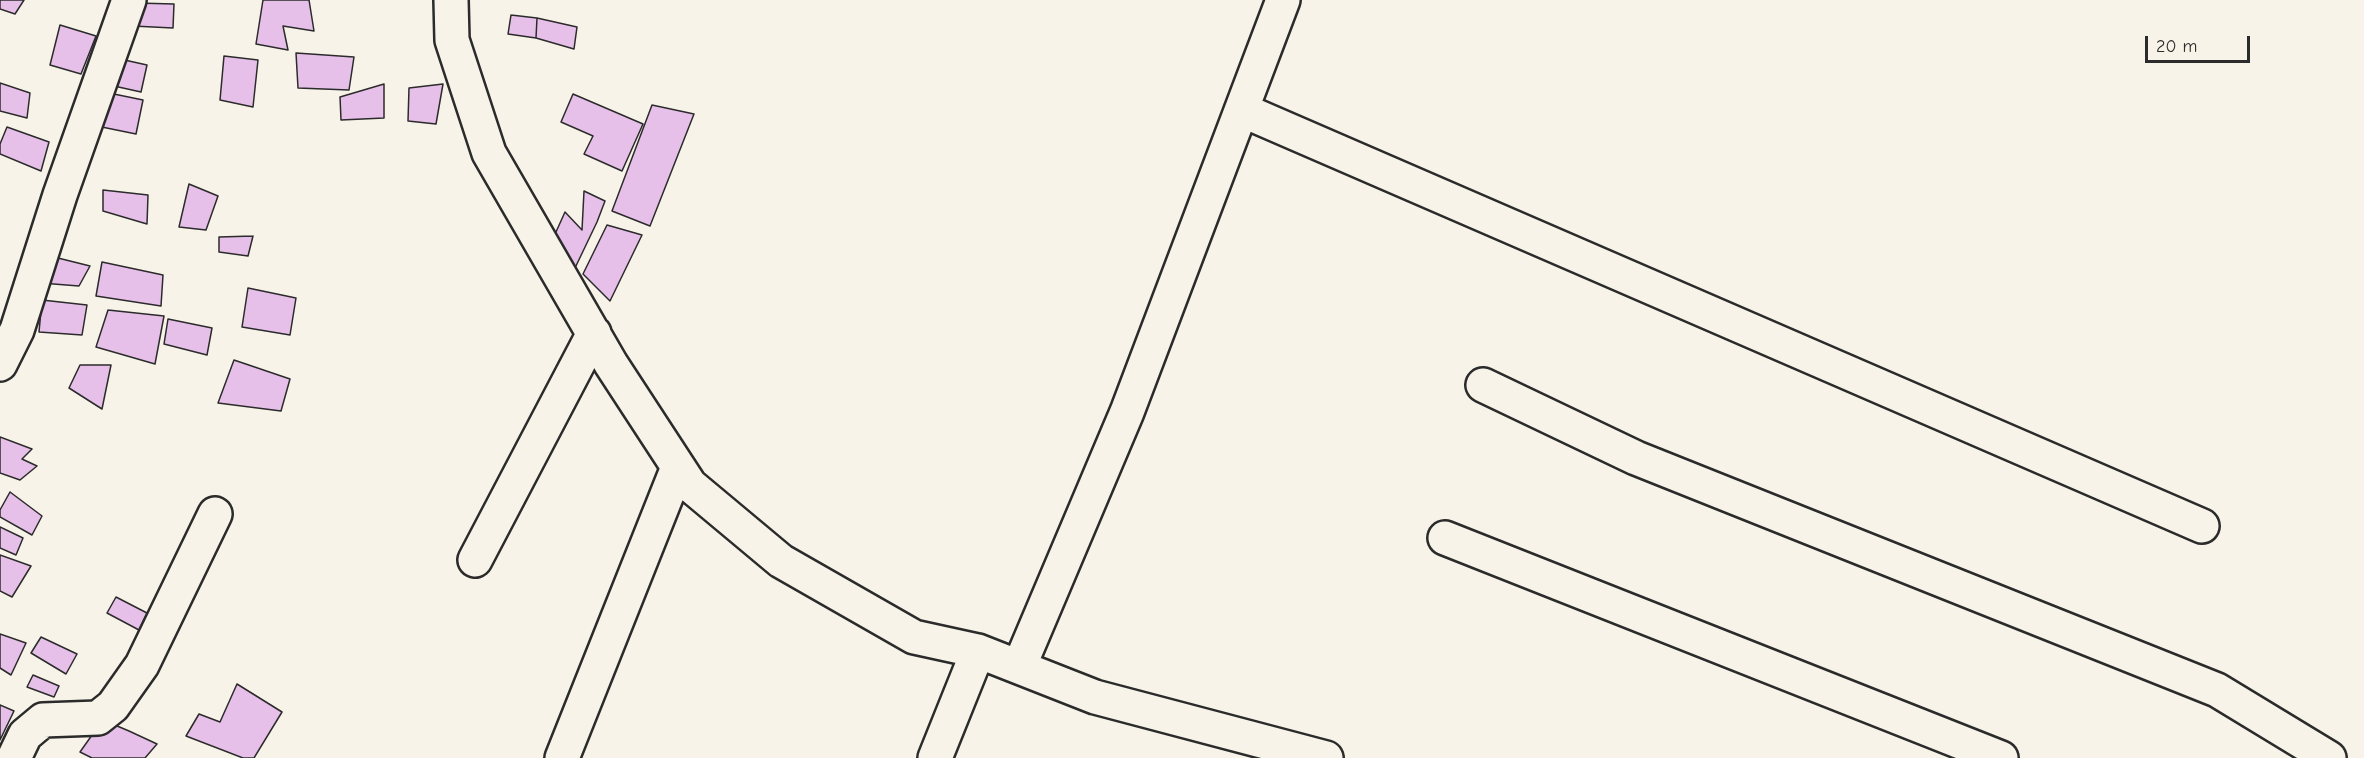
<!DOCTYPE html>
<html>
<head>
<meta charset="utf-8">
<style>
  body { margin:0 }
  #map { position:relative; width:2364px; height:758px; overflow:hidden; background:#f7f3e8; font-family:"Comic Neue",sans-serif }
  canvas { display:block }
  .scale { position:absolute; left:2145px; top:36px; width:105px; height:27px; box-sizing:border-box; border:3px solid #2b2b2b; border-top:0; padding-left:8px; font-size:18px; line-height:21px; white-space:nowrap; color:#2b2b2b; -webkit-text-stroke:4px #f7f3e8; paint-order:stroke }
</style>
</head>
<body>
<div id="map">
<canvas width="2364" height="758"></canvas>
<div class="scale">20 m</div>
</div>
<script>
const ctx = document.querySelector('canvas').getContext('2d');
ctx.lineJoin = 'round';
function fillPath(path, color) { ctx.fillStyle = color; ctx.fill(path, 'evenodd'); }
const poly = rows => new Path2D(rows.map(r => 'M' + r).join(''));
function stroke(path, color, width, dash) { ctx.strokeStyle = color; ctx.lineWidth = width; ctx.lineCap = dash ? 'butt' : 'round'; ctx.setLineDash(dash || []); ctx.stroke(path); }
const building = poly([
  [0,0,24,0,15,14,0,9,0,0],
  [263,0,309,0,314,31,283,26,288,50,256,44,263,0],
  [136,3,174,4,173,28,133,26,136,3],
  [511,15,537,18,536,38,508,34,511,15],
  [537,18,577,27,574,49,536,38,537,18],
  [60,25,96,36,81,74,50,65,60,25],
  [296,53,354,57,349,90,298,88,296,53],
  [224,56,258,60,253,107,220,100,224,56],
  [111,57,147,65,141,92,105,84,111,57],
  [0,83,30,93,27,118,0,111,0,83],
  [384,84,384,118,341,120,340,97,384,84],
  [443,84,436,124,408,121,409,88,443,84],
  [109,93,143,100,136,134,92,125,109,93],
  [573,94,643,124,622,171,584,154,593,136,561,122,573,94],
  [652,105,694,114,650,226,612,211,652,105],
  [7,127,49,142,41,171,0,154,0,144,7,127],
  [189,184,218,196,206,230,179,227,189,184],
  [103,190,148,195,147,224,103,211,103,190],
  [584,191,605,201,597,222,575,268,551,243,565,212,582,230,584,191],
  [607,225,642,235,610,301,583,274,607,225],
  [253,236,248,256,219,252,219,237,253,236],
  [50,256,90,266,79,286,41,283,50,256],
  [102,262,163,275,161,306,96,296,102,262],
  [248,288,296,298,290,335,242,327,248,288],
  [42,300,87,305,82,335,39,332,42,300],
  [108,310,164,316,155,364,96,347,108,310],
  [168,319,212,328,207,355,164,344,168,319],
  [234,360,290,379,281,411,218,403,234,360],
  [80,365,111,365,102,409,69,388,80,365],
  [0,437,32,449,22,459,37,466,20,480,0,473,0,437],
  [10,492,42,516,32,535,0,517,0,510,10,492],
  [0,527,23,538,16,555,0,548,0,527],
  [0,555,31,566,12,597,0,591,0,555],
  [116,597,147,613,139,630,107,613,116,597],
  [0,634,26,643,11,675,0,668,0,634],
  [41,637,77,654,66,674,31,653,41,637],
  [33,675,59,686,54,697,27,687,33,675],
  [237,684,282,712,254,758,243,758,186,736,199,714,220,722,237,684],
  [0,705,14,711,0,740,0,705],
  [110,723,129,731,157,744,145,758,92,758,80,752,97,728,110,723]
]);
const street = poly([
  [451,0,452,40,489,153,611,364,690,485,781,561,914,637,978,651,1095,697,1326,758],
  [1242,110,2202,526],
  [0,364,17,330,60,195,129,0],
  [1483,385,1636,458,2217,690,2329,758],
  [1445,538,2001,758],
  [475,560,594,333],
  [1019,667,1127,412,1283,0],
  [14,758,25,735,43,720,98,718,113,706,142,665,215,514],
  [562,758,678,467],
  [935,758,978,651]
]);
fillPath(building, '#e7c0ea');
stroke(building, '#2b2b2b', 1.5);
stroke(street, '#2b2b2b', 38);
stroke(street, '#f7f3e8', 33);
</script>
</body>
</html>
